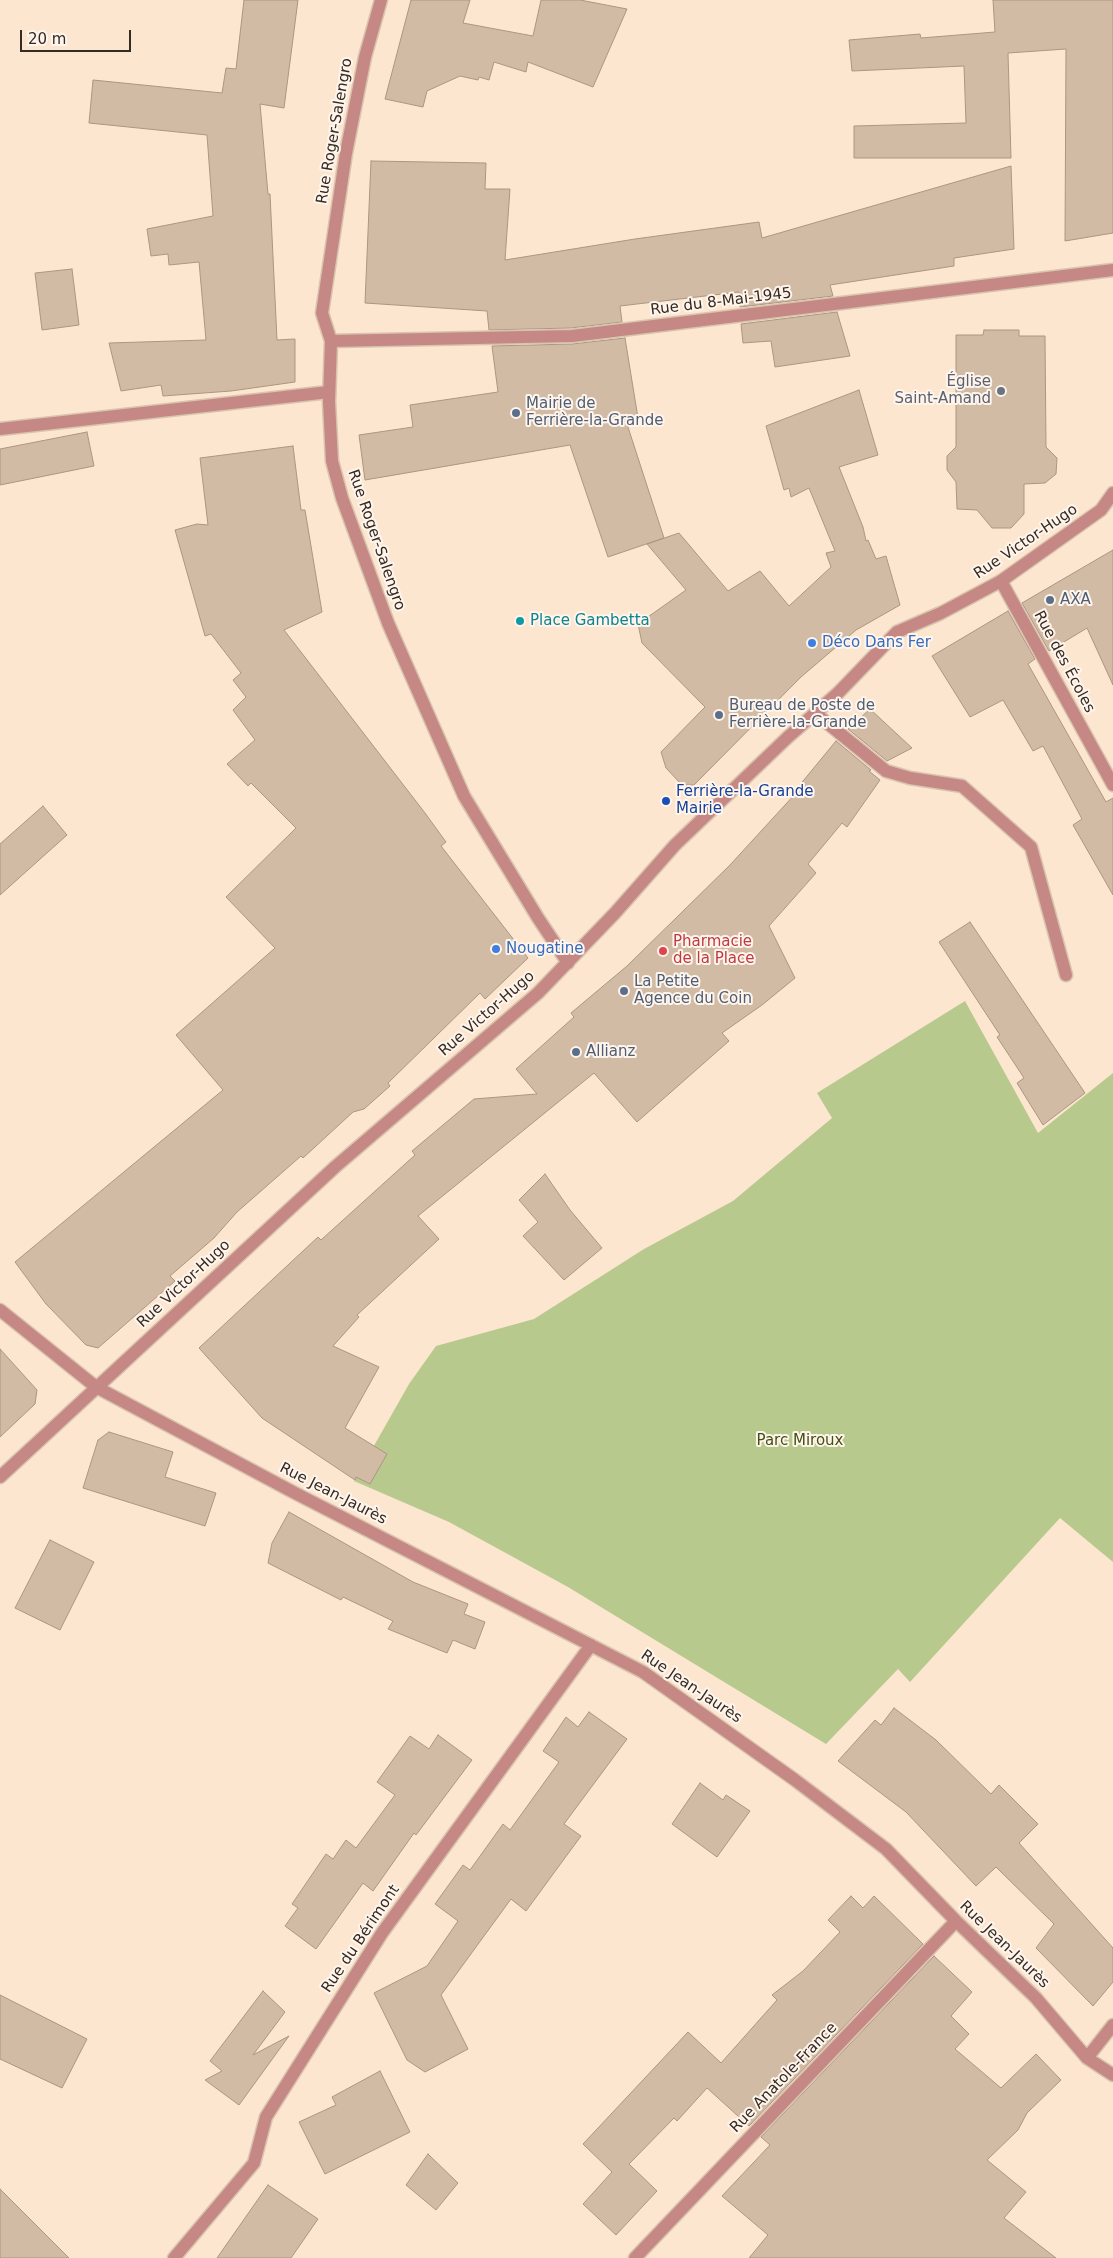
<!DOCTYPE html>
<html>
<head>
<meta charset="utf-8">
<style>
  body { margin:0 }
  #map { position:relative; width:1113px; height:2258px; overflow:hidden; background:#fce6cf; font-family:"DejaVu Sans",sans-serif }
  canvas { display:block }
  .scale { position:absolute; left:20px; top:30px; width:111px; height:22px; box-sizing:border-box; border:2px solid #342b23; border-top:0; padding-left:6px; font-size:15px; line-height:18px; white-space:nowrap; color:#342b23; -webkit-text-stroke:4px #fff5ec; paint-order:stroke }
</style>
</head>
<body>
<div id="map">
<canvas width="1113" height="2258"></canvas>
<div class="scale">20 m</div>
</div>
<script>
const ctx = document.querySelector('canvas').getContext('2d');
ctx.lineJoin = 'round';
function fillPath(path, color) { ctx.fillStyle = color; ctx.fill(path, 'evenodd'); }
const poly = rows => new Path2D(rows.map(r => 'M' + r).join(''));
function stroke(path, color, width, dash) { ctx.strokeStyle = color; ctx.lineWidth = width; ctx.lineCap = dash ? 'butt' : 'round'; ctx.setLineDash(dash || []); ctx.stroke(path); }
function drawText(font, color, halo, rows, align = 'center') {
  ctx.font = font + ' "DejaVu Sans",sans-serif'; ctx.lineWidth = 4; ctx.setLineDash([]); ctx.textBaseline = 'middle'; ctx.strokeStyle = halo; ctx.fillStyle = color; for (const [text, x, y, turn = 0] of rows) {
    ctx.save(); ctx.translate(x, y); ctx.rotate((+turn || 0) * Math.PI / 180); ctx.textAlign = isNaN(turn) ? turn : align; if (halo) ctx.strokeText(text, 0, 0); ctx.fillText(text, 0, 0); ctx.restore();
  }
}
const green = poly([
  [965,1001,1038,1133,1113,1073,1113,1562,1060,1518,910,1682,898,1669,826,1744,568,1587,449,1522,354,1481,409,1384,436,1346,534,1319,644,1249,733,1201,832,1118,817,1093]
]);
const building = poly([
  [244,0,298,0,284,108,260,104,268,194,270,194,277,340,295,339,295,382,231,391,163,396,161,385,121,391,109,343,206,340,199,262,169,265,168,254,151,256,147,229,213,216,207,135,89,123,93,80,222,93,226,68,236,69,244,0],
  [411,0,470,0,463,23,533,36,541,0,580,0,627,9,593,87,528,62,526,72,494,62,489,80,479,77,478,80,460,76,427,91,423,107,385,99,411,0],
  [993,0,1113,0,1113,233,1065,241,1066,49,1008,53,1011,158,854,158,854,126,966,123,964,66,852,71,849,40,920,34,921,38,995,32,993,0],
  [371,161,486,163,485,189,510,189,505,260,635,239,759,222,762,238,1011,166,1014,249,954,258,954,266,830,285,833,296,740,307,739,292,620,306,622,322,571,328,489,330,487,311,365,303,371,161],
  [72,269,79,325,42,330,35,273,72,269],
  [837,312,850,356,775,367,771,341,743,343,741,324,837,312],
  [984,330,1019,330,1019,336,1045,336,1046,447,1057,458,1056,474,1045,483,1024,484,1024,514,1011,528,992,528,977,510,957,509,956,482,947,470,947,456,956,447,956,335,983,335,984,330],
  [625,338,638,418,626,421,664,538,608,557,570,445,365,480,359,435,413,427,410,405,498,392,492,346,572,344,625,338],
  [859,390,878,455,839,467,863,527,866,541,868,540,876,559,886,556,900,605,856,630,801,677,694,785,682,785,666,768,661,752,705,707,642,643,638,624,686,590,647,544,679,533,728,591,760,571,789,606,831,567,826,553,835,551,809,488,791,497,789,488,784,490,766,426,859,390],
  [87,432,94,466,0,485,0,449,87,432],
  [293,446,301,510,305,510,322,612,284,630,425,813,446,842,441,846,528,958,485,999,480,993,388,1083,390,1086,364,1109,353,1112,303,1158,301,1156,237,1212,214,1238,170,1276,175,1281,98,1348,86,1345,46,1304,15,1262,223,1090,176,1035,275,948,226,897,296,828,251,783,248,786,227,764,255,740,233,710,246,697,233,680,241,673,211,634,205,636,175,530,197,524,208,525,200,458,293,446],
  [1113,550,1113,685,1087,628,1049,651,1022,603,1113,550],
  [1008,611,1035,659,1028,664,1106,802,1113,798,1113,895,1073,825,1082,819,1043,746,1033,751,1003,700,970,717,932,656,1008,611],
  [870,709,912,748,887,761,848,729,870,709],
  [836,741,871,770,869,771,880,780,847,827,842,823,808,864,816,873,769,926,795,978,762,1005,722,1033,729,1041,637,1122,594,1073,418,1216,439,1239,357,1315,359,1317,333,1346,379,1367,345,1428,387,1454,370,1484,356,1477,355,1480,262,1418,199,1348,318,1237,321,1240,415,1155,412,1151,474,1099,537,1094,516,1069,574,1017,571,1013,627,966,730,865,796,793,794,792,836,741],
  [43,806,67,835,0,895,0,844,43,806],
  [970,922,1085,1093,1043,1125,1017,1083,1024,1078,997,1037,1000,1035,939,942,970,922],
  [545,1174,570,1210,602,1248,564,1280,523,1236,538,1222,519,1200,545,1174],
  [0,1349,37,1390,35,1404,0,1437,0,1349],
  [109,1432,173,1452,165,1477,216,1493,205,1526,83,1488,98,1440,109,1432],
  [289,1512,413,1582,468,1604,464,1614,485,1622,475,1649,453,1640,447,1653,388,1629,393,1621,343,1597,341,1600,268,1563,272,1543,289,1512],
  [50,1540,94,1562,60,1630,15,1608,50,1540],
  [894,1708,936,1740,991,1794,999,1785,1038,1824,1019,1843,1113,1948,1113,1982,1093,2006,1036,1948,1054,1924,996,1867,976,1886,906,1812,838,1761,875,1720,881,1725,894,1708],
  [589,1712,627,1739,564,1824,581,1836,526,1911,511,1899,441,1995,468,2049,425,2072,407,2060,374,1993,427,1966,458,1921,435,1904,463,1865,470,1870,503,1824,510,1830,559,1762,543,1751,566,1717,578,1727,589,1712],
  [438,1735,472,1760,416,1835,414,1833,373,1891,363,1883,316,1949,285,1926,298,1908,292,1904,326,1854,333,1859,346,1840,356,1848,395,1795,377,1782,410,1736,429,1749,438,1735],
  [700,1783,723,1800,726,1795,750,1811,717,1857,672,1824,700,1783],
  [851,1896,863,1908,874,1896,923,1944,749,2126,707,2088,677,2121,674,2118,629,2164,657,2191,616,2235,583,2204,612,2172,583,2144,688,2032,721,2063,777,2000,772,1995,803,1971,840,1932,828,1920,851,1896],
  [934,1956,972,1992,951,2016,969,2034,955,2049,1001,2088,1036,2054,1061,2080,1027,2113,1018,2130,987,2160,1026,2192,1004,2218,1056,2258,749,2258,768,2235,722,2196,770,2145,761,2137,934,1956],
  [263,1991,285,2012,253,2055,289,2036,239,2105,205,2080,222,2071,210,2061,263,1991],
  [0,1995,87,2039,62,2088,0,2059,0,1995],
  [380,2071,410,2132,325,2174,299,2122,336,2105,332,2097,380,2071],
  [428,2154,458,2183,436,2210,406,2185,428,2154],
  [268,2185,318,2219,291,2258,217,2258,268,2185],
  [0,2189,69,2258,0,2258,0,2189]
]);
const service = poly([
  [0,429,329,392],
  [815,713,886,771,910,778,962,786,1031,847,1066,975]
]);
const minor = poly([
  [381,0,365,57,346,153,322,313,331,341,329,402,332,461,342,498,388,623,464,796,538,918,568,963],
  [331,341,572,336,1113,270],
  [1001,581,1113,785],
  [0,1310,96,1387,293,1492,643,1672,795,1780,886,1849,956,1921,1036,1998,1087,2058,1113,2075],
  [1087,2058,1113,2025],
  [174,2258,254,2163,266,2117,382,1933,591,1645],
  [635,2258,956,1921]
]);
const tertiary = poly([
  [0,1477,335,1167,538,993,615,913,675,845,788,737,838,693,897,632,941,613,1001,581,1101,510,1113,493]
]);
const markers = [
  [1001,391,5,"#6b7280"],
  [516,413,5,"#5c6f8a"],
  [1050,600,5,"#5c6f8a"],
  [520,621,5,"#0f9aa8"],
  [812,643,5,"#3f7fe0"],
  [719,715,5,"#5c6f8a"],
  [666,801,5,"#1a4fb4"],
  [496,949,5,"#3f7fe0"],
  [663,951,5,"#e0444e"],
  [624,991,5,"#5c6f8a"],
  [576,1052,5,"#5c6f8a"]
];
const streetNames = [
  ["Rue Roger-Salengro",335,131,-80],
  ["Rue du 8-Mai-1945",721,302,-7],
  ["Rue Roger-Salengro",376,540,71],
  ["Rue Victor-Hugo",1026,542,-34],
  ["Rue des Écoles",1064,662,62],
  ["Rue Victor-Hugo",487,1014,-41],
  ["Rue Victor-Hugo",184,1284,-43],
  ["Rue Jean-Jaurès",333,1494,27],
  ["Rue Jean-Jaurès",691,1687,34],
  ["Rue du Bérimont",361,1939,-56],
  ["Rue Jean-Jaurès",1004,1945,44],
  ["Rue Anatole-France",784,2078,-46]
];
const worshipNames = [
  ["Église",991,382],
  ["Saint-Amand",991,399]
];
const serviceNames = [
  ["Mairie de",526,404],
  ["Ferrière-la-Grande",526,421],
  ["AXA",1060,600],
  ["Bureau de Poste de",729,706],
  ["Ferrière-la-Grande",729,723],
  ["La Petite",634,982],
  ["Agence du Coin",634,999],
  ["Allianz",586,1052]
];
const cultureNames = [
  ["Place Gambetta",530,621]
];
const shopNames = [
  ["Déco Dans Fer",822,643],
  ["Nougatine",506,949]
];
const transitNames = [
  ["Ferrière-la-Grande",676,792],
  ["Mairie",676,809]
];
const healthNames = [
  ["Pharmacie",673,942],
  ["de la Place",673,959]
];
const parkNames = [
  ["Parc Miroux",800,1441]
];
fillPath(green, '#b8c98e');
fillPath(building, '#d1bba5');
stroke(building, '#ab9681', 1);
stroke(service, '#d8c4b0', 15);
stroke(minor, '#d8c4b0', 15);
stroke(tertiary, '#d8c4b0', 15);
stroke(service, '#c68885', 12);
stroke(minor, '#c68885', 12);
stroke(tertiary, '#c68885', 12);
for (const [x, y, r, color] of markers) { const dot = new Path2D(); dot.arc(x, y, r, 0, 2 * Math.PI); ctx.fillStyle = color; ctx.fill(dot); stroke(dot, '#fff5ec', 2); }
drawText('15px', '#342b23', '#fff5ec', streetNames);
drawText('15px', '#5b616d', '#fff5ec', worshipNames, 'right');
drawText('15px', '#4e5e75', '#fff5ec', serviceNames, 'left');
drawText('15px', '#0d838f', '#fff5ec', cultureNames, 'left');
drawText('15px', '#366cbe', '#fff5ec', shopNames, 'left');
drawText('15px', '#164399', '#fff5ec', transitNames, 'left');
drawText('15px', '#be3a42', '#fff5ec', healthNames, 'left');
drawText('15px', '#425014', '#fff5ec', parkNames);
</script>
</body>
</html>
